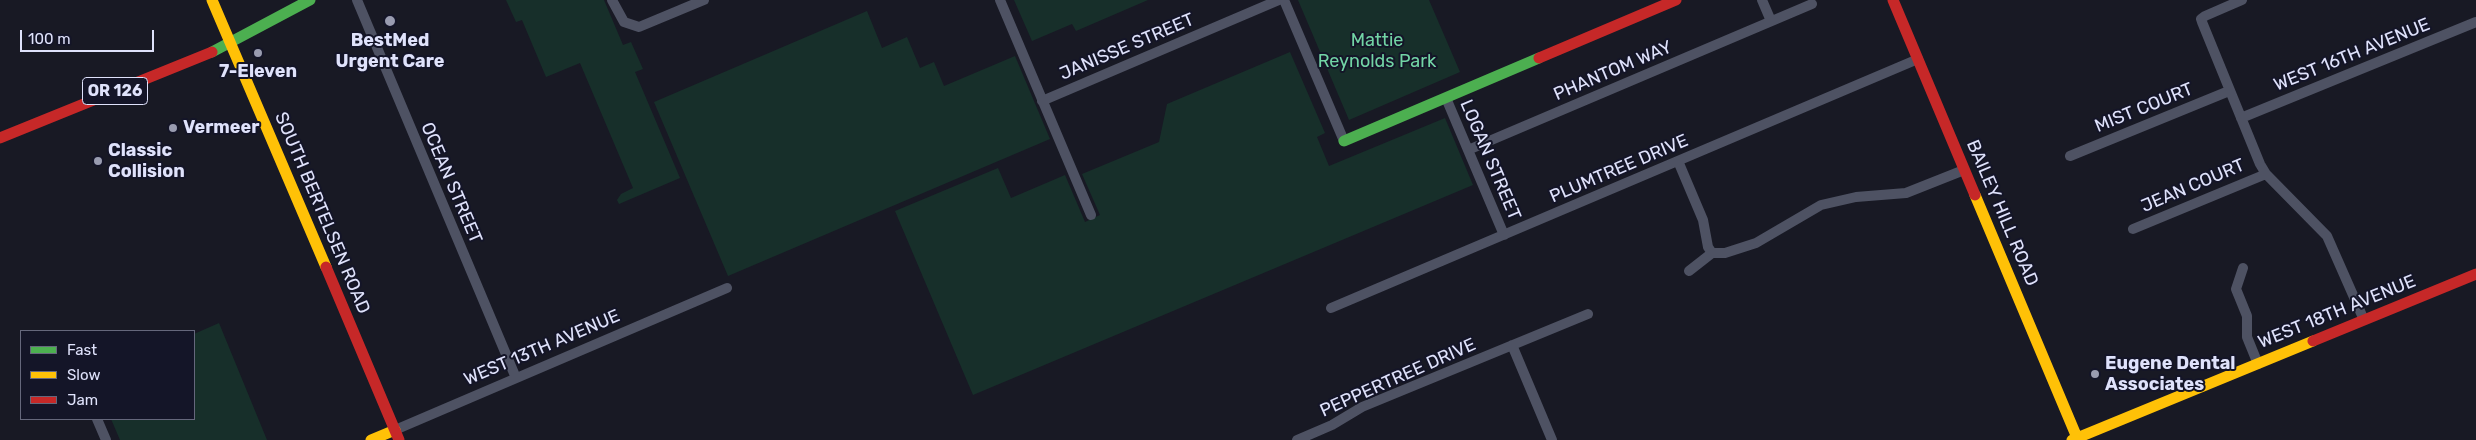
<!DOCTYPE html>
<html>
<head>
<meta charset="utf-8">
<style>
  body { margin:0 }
  #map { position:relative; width:2476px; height:440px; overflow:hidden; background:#181924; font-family:Rubik,sans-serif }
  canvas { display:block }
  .legend { position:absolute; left:20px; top:330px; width:175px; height:90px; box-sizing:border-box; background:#141528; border:1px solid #65677c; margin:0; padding:6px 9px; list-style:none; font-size:15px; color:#dfe2fb }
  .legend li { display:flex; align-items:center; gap:10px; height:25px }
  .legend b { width:25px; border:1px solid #65677c }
  .scale { position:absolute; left:20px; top:30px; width:134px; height:22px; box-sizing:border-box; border:2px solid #dfe2fb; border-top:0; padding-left:6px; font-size:15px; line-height:18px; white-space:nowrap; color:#dfe2fb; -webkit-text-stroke:4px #141528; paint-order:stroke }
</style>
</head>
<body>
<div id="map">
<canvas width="2476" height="440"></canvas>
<ul class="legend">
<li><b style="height:6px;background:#4caf50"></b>Fast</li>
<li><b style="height:6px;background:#ffc107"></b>Slow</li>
<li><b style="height:6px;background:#c62828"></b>Jam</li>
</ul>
<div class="scale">100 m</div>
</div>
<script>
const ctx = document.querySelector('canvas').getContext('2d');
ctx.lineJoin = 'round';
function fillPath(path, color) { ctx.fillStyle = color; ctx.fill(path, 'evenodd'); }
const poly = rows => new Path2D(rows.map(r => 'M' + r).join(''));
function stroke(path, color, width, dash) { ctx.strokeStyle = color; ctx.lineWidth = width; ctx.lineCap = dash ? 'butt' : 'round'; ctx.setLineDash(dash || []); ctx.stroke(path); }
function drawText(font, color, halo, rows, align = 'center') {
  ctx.font = font + ' Rubik,sans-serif'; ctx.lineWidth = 4; ctx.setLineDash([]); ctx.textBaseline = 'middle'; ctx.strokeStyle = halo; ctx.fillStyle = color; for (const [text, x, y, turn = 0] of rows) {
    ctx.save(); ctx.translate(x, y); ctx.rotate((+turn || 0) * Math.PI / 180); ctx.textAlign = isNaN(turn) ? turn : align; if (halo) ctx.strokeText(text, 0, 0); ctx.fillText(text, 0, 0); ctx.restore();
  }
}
const green = poly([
  [506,0,604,0,623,45,631,42,643,69,635,72,680,178,619,204,617,200,621,194,633,188,580,63,546,77,522,20,516,22],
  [1014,0,1148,0,1076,31,1072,24,1032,41],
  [1298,0,1429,0,1460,72,1349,120],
  [867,11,882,48,907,37,920,68,934,62,944,86,1015,56,1050,139,728,276,654,102],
  [1290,52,1325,133,1317,137,1329,166,1445,118,1473,185,973,395,895,211,998,168,1011,198,1065,175,1085,222,1100,215,1082,174,1159,142,1167,104],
  [219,323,267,440,120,440,111,419,194,419,194,334]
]);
const street = poly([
  [357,0,516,378],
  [612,0,624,22,639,27,704,0],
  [1000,0,1091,215],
  [1284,0,1344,141],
  [1762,0,1771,21],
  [2242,0,2205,16,2201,19,2202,22,2260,164,2266,174,2327,236,2364,320],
  [1446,98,1504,235],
  [1042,101,1279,0],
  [2241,118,2476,22],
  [1468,150,1812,4],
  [2070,156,2229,91],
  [1678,161,1703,220,1708,247,1712,253],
  [2133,229,2266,174],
  [2243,268,2236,289,2247,316,2247,337,2258,364],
  [1689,271,1712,253,1725,253,1756,243,1821,205,1856,197,1906,193,1964,170],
  [1331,308,1918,59],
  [1512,345,1552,440],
  [97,419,106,440],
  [395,430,727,288],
  [1297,440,1332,425,1362,407,1588,314]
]);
const fast = poly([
  [212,52,310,0],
  [1344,141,1539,58]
]);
const slow = poly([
  [212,0,326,267],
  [1975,195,2078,440],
  [371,440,395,430],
  [2072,440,2313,341]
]);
const jam = poly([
  [1893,0,1975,195],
  [1539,58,1676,0],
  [0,138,212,52],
  [326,267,399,440],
  [2313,341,2476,274]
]);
const markers = [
  [390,21,6,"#999cb0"],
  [258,53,5,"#999cb0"],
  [173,128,5,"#999cb0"],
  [98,161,5,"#999cb0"],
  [2095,374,5,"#999cb0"]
];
const shields = [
  [115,91,65]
];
const shieldNames = [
  ["OR 126",115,91]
];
const poiNames = [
  ["BestMed",390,41,"center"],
  ["Urgent Care",390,62,"center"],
  ["7-Eleven",258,72,"center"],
  ["Vermeer",183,128],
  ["Classic",108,151],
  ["Collision",108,172],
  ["Eugene Dental",2105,364],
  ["Associates",2105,385]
];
const parkNames = [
  ["Mattie",1377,41],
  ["Reynolds Park",1377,62]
];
const streetNames = [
  ["JANISSE STREET",1127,47,-23],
  ["WEST 16TH AVENUE",2352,55,-22],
  ["PHANTOM WAY",1613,71,-23],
  ["MIST COURT",2144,108,-22],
  ["LOGAN STREET",1490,160,67],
  ["PLUMTREE DRIVE",1619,169,-23],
  ["OCEAN STREET",451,183,67],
  ["JEAN COURT",2193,186,-23],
  ["SOUTH BERTELSEN ROAD",322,213,67],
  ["BAILEY HILL ROAD",2002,213,67],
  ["WEST 18TH AVENUE",2337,312,-22],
  ["WEST 13TH AVENUE",542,348,-23],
  ["PEPPERTREE DRIVE",1398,378,-24]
];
fillPath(green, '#172f2a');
stroke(street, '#4e5263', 10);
stroke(fast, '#4caf50', 11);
stroke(slow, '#ffc107', 11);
stroke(jam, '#c62828', 11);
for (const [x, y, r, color] of markers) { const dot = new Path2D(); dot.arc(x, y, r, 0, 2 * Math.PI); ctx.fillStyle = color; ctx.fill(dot); stroke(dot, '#141528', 2); }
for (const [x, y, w] of shields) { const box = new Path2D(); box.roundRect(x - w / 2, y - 13.5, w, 27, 4); ctx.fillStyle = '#141528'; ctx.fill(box); stroke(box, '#dfe2fb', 1); }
drawText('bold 16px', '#dfe2fb', null, shieldNames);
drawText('bold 18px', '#dfe2fb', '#141528', poiNames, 'left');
drawText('18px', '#72d4a5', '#141528', parkNames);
drawText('18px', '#dfe2fb', '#141528', streetNames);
</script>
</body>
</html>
